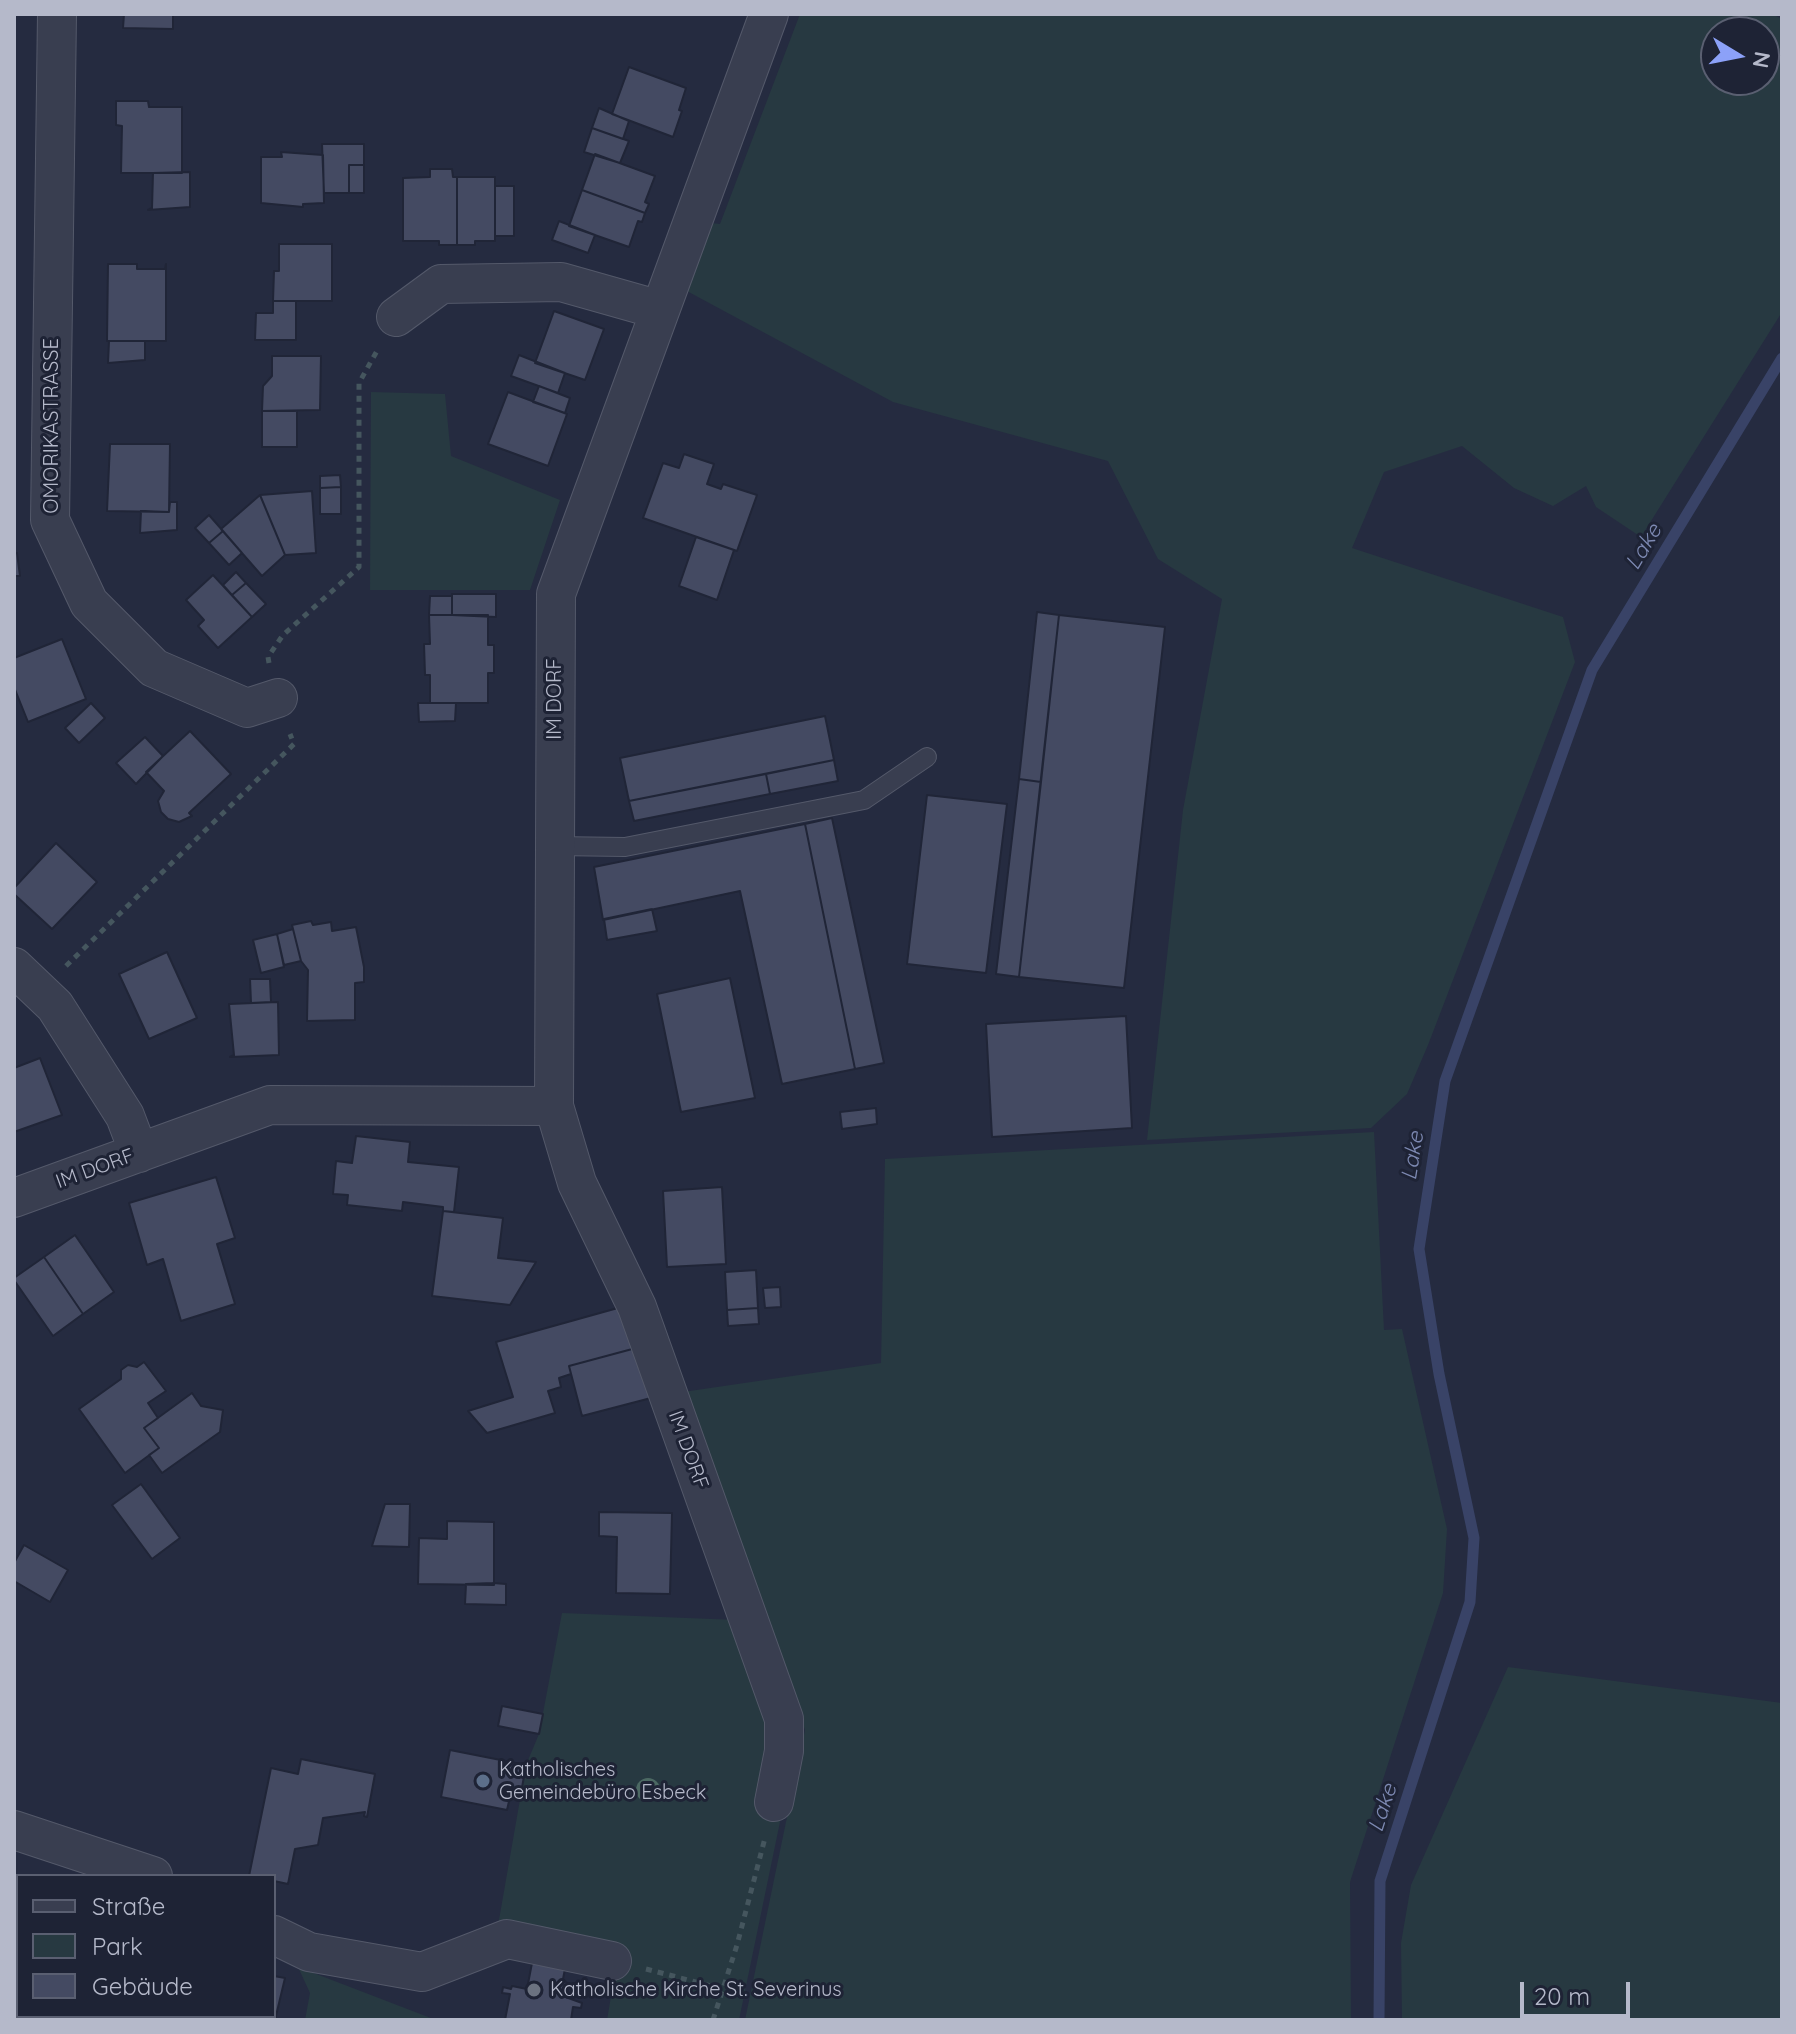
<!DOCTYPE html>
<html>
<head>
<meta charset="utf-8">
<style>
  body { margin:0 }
  #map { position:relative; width:1796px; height:2034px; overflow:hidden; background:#252b40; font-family:Quicksand,sans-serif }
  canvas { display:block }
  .frame { position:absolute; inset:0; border:16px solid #b5b9ca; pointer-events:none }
  .legend { position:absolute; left:16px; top:1874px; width:260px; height:144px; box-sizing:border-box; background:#1e2335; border:2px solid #5a5f71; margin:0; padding:10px 14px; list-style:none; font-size:24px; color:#b5b9ca }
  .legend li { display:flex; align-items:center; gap:16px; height:40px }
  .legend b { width:40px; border:2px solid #5a5f71 }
  .north { position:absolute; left:1700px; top:16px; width:80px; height:80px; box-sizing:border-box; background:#1e2335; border:2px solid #5a5f71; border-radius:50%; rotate:100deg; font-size:22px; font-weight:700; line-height:32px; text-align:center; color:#b5b9ca }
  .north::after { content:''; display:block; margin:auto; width:28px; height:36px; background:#8ca1f8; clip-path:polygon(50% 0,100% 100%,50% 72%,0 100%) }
  .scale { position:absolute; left:1520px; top:1982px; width:110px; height:36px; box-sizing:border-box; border:4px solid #b5b9ca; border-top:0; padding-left:10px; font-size:24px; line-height:28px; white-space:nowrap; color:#b5b9ca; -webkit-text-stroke:6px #1e2335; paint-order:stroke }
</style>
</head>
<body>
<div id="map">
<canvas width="1796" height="2034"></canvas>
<div class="frame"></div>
<ul class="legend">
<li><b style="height:10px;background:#393e50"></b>Straße</li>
<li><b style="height:22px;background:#273941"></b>Park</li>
<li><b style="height:22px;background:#444a62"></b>Gebäude</li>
</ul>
<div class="north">N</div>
<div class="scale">20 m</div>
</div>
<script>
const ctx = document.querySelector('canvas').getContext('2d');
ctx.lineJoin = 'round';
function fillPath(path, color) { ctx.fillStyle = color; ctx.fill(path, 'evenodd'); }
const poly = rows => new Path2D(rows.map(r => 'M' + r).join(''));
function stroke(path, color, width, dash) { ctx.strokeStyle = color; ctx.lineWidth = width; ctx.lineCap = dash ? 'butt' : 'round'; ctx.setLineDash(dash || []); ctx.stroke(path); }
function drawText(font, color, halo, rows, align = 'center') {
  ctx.font = font + ' Quicksand,sans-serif'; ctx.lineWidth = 6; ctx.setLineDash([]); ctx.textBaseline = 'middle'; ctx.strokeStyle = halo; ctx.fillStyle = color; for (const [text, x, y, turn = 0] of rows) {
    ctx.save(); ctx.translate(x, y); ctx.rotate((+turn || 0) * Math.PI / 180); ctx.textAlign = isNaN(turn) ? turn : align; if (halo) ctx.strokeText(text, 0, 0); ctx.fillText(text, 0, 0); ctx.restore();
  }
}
const green = poly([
  [800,14,1772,14,1782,19,1782,312,1641,537,1596,507,1586,486,1553,506,1514,488,1462,446,1384,472,1352,548,1563,617,1575,662,1428,1045,1407,1094,1371,1128,1147,1140,1183,810,1222,599,1158,559,1108,461,893,402,685,290,711,223,720,224],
  [1716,32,1764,32,1764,80,1716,80],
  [371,392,445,394,451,456,560,500,530,590,370,590],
  [1374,1132,1384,1330,1402,1329,1447,1529,1443,1593,1350,1882,1351,2020,745,2020,805,1730,683,1392,881,1363,885,1159],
  [562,1613,737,1620,786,1793,739,2020,607,2020,617,1961,496,1937,526,1765,539,1734],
  [1508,1667,1782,1703,1782,2020,1402,2020,1401,1943,1411,1885],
  [298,1967,436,2020,305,2020,310,1993]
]);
const stream = poly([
  [1379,2020,1380,1881,1470,1602,1474,1538,1439,1374,1419,1249,1445,1081,1592,670,1782,358]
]);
const building = poly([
  [124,14,173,14,173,29,123,28,124,14],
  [629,67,686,88,679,110,682,111,673,137,612,114,629,67],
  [116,101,148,101,149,107,182,107,182,173,121,173,122,126,116,125,116,101],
  [599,108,629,121,623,139,592,128,599,108],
  [592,128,629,141,620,163,584,152,592,128],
  [322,144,364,144,364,165,349,165,349,193,324,193,322,144],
  [281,152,323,155,324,203,303,204,303,207,261,203,261,157,282,157,281,152],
  [595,154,655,176,645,202,649,204,645,213,582,190,595,154],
  [349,165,364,165,364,193,349,193,349,165],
  [430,169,452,169,453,177,457,177,457,245,439,245,439,241,403,241,403,178,430,177,430,169],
  [190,172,190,207,148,210,152,208,153,173,190,172],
  [457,177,495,177,495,241,475,241,475,245,457,245,457,177],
  [495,186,514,186,514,236,495,236,495,186],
  [582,190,645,213,642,222,638,221,629,247,569,226,582,190],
  [559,221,595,235,588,253,552,240,559,221],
  [279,244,332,244,332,301,273,301,274,271,279,271,279,244],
  [108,264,137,264,137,269,165,269,166,264,166,341,107,341,108,264],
  [273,301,296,301,296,340,255,340,256,313,273,313,273,301],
  [554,311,604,329,585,380,535,363,554,311],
  [109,341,145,341,145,360,108,363,109,341],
  [519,355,565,373,558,393,511,376,519,355],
  [272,356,321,356,320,410,262,411,263,386,272,376,272,356],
  [539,386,570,398,565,413,533,402,539,386],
  [508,392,567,414,548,466,488,444,508,392],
  [262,411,297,411,297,447,262,447,262,411],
  [110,444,170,444,169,512,107,511,110,444],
  [684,454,714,464,707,484,721,489,723,484,757,495,737,551,643,518,663,463,679,468,684,454],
  [340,475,341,487,320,488,320,476,340,475],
  [341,487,341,514,320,514,320,488,341,487],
  [312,491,316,553,285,555,260,495,312,491],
  [260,495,285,555,262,576,221,529,260,495],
  [170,502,177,502,177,530,140,533,141,511,169,512,170,502],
  [209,515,223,531,209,543,195,528,209,515],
  [223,531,242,553,229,565,209,543,223,531],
  [696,537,734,550,717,600,679,586,696,537],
  [14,553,17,553,20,576,14,576,14,553],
  [236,572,246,583,232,595,223,585,236,572],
  [213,575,252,617,218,648,198,626,204,620,186,600,213,575],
  [246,583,266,604,252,617,232,595,246,583],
  [452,594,496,594,496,617,452,615,452,594],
  [430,596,452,596,452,615,429,615,430,596],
  [1037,612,1059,615,1041,782,1019,779,1037,612],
  [429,615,488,615,488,645,494,645,494,673,488,673,488,703,430,703,430,675,425,675,424,644,430,644,429,615],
  [1059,615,1165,627,1124,988,1019,977,1059,615],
  [62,639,86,699,28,722,14,687,14,658,62,639],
  [91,703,105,718,79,743,65,728,91,703],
  [418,703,456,703,455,721,419,722,418,703],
  [825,716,834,760,629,801,620,758,825,716],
  [190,731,231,774,189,813,192,816,179,822,168,819,161,812,158,801,164,791,146,772,190,731],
  [145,737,163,756,136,784,116,763,145,737],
  [834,760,838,781,770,794,766,774,834,760],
  [766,774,770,794,634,821,629,801,766,774],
  [1019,779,1041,782,1019,977,996,974,1019,779],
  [927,795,1007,804,986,973,907,964,927,795],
  [832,818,884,1063,855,1069,805,824,832,818],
  [805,824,855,1069,782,1084,740,891,603,920,594,867,805,824],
  [56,843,97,882,52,929,14,894,14,888,56,843],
  [652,909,657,931,607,940,604,919,652,909],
  [311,921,313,925,331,922,332,931,356,927,364,967,364,982,355,983,355,1020,307,1021,308,970,301,961,292,925,311,921],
  [293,929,301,961,284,965,277,934,293,929],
  [277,934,284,967,261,973,253,940,277,934],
  [167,952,197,1018,149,1039,119,974,167,952],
  [730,978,755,1098,681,1112,657,994,730,978],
  [250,979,270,979,271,1002,251,1003,250,979],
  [278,1002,279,1055,230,1057,234,1055,229,1004,278,1002],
  [1126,1016,1132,1128,992,1137,986,1024,1126,1016],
  [40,1058,62,1115,14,1132,14,1068,40,1058],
  [876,1108,877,1124,842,1129,840,1112,876,1108],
  [356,1136,410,1142,408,1162,459,1167,454,1212,443,1211,443,1207,403,1202,402,1211,347,1205,348,1195,333,1194,336,1161,352,1163,356,1136],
  [216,1177,235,1238,217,1244,235,1304,181,1321,163,1259,147,1265,129,1203,216,1177],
  [722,1187,726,1264,667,1267,663,1191,722,1187],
  [443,1211,503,1218,498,1258,536,1262,510,1305,432,1296,443,1211],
  [75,1235,114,1292,83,1314,44,1257,75,1235],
  [44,1257,83,1314,53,1336,14,1280,14,1278,44,1257],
  [756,1270,758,1308,727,1310,725,1272,756,1270],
  [780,1287,781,1307,765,1308,763,1288,780,1287],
  [625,1306,636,1348,569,1366,571,1374,559,1378,561,1387,548,1391,555,1413,487,1433,468,1411,513,1397,496,1342,625,1306],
  [758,1308,759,1324,728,1326,727,1310,758,1308],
  [636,1348,651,1398,582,1416,569,1366,636,1348],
  [144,1362,166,1391,148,1403,158,1418,144,1428,159,1448,125,1473,79,1409,121,1379,121,1370,128,1365,137,1367,144,1362],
  [192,1393,201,1406,223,1410,220,1432,162,1473,149,1455,159,1448,144,1428,192,1393],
  [141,1484,180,1538,152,1559,112,1505,141,1484],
  [385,1504,410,1504,409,1547,372,1546,385,1504],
  [599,1512,672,1513,670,1594,616,1593,617,1537,599,1536,599,1512],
  [447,1521,494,1522,494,1585,418,1584,419,1538,447,1539,447,1521],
  [24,1545,68,1570,50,1602,14,1581,14,1563,24,1545],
  [493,1583,506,1584,506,1605,465,1604,466,1584,493,1583],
  [502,1706,543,1714,539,1734,498,1726,502,1706],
  [450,1750,526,1765,520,1799,510,1797,507,1810,441,1797,450,1750],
  [301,1759,375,1774,367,1817,364,1816,365,1812,323,1818,318,1845,295,1849,288,1884,274,1881,274,1876,249,1876,271,1768,298,1774,301,1759],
  [14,1894,18,1894,18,2016,61,2016,61,2020,14,2020,14,1894],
  [532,1963,565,1969,563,1979,568,1984,567,1989,560,1995,582,2003,581,2008,573,2007,571,2020,505,2020,510,1994,502,1993,503,1987,511,1989,512,1986,527,1989,532,1963],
  [274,1976,285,1978,275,2020,219,2020,220,2016,274,2016,274,1976]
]);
const path = poly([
  [269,663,268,657,283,635,359,567,359,383,378,349],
  [66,966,294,744,290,734],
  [646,1969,723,1989],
  [713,2020,737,1945,765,1838]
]);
const service = poly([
  [555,846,625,847,864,800,927,757]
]);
const minor = poly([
  [57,14,50,520,89,603,154,668,247,708,278,698],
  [769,14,556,594,554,1106,577,1183,637,1307,784,1719,784,1751,774,1802],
  [396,317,441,284,561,282,660,310],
  [14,967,55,1006,125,1116,139,1153],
  [14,1198,270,1105,554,1106],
  [14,1830,153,1876],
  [274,1935,309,1952,422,1972,507,1939,612,1961]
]);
const trees = [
  [648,1790]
];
const markers = [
  [483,1781,8,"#5c6f8a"],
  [534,1990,8,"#6b7280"]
];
const streetNames = [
  ["OMORIKASTRASSE",52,426,-90],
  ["IM DORF",555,699,-90],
  ["IM DORF",95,1169,-20],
  ["IM DORF",688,1450,70]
];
const poiNames = [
  ["Katholisches",499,1770],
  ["Gemeindebüro Esbeck",499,1793],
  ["Katholische Kirche St. Severinus",550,1990]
];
const waterNames = [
  ["Lake",1644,547,-59],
  ["Lake",1413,1156,-81],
  ["Lake",1383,1808,-72]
];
fillPath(green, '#273941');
stroke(stream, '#394367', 11);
fillPath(building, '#444a62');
stroke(building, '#202537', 2);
stroke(service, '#54596a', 20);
stroke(minor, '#54596a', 40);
stroke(path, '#45565e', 5, [6, 6]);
stroke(service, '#393e50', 18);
stroke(minor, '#393e50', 38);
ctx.fillStyle = '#4c6963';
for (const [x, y] of trees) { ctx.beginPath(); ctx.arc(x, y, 12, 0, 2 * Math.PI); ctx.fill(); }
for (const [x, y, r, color] of markers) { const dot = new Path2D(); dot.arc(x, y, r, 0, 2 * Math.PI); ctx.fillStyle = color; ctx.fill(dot); stroke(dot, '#1e2335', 3); }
drawText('20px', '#b5b9ca', '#1e2335', streetNames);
drawText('20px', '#b5b9ca', '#1e2335', poiNames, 'left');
drawText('italic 22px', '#7d89b2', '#1e2335', waterNames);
</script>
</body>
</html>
